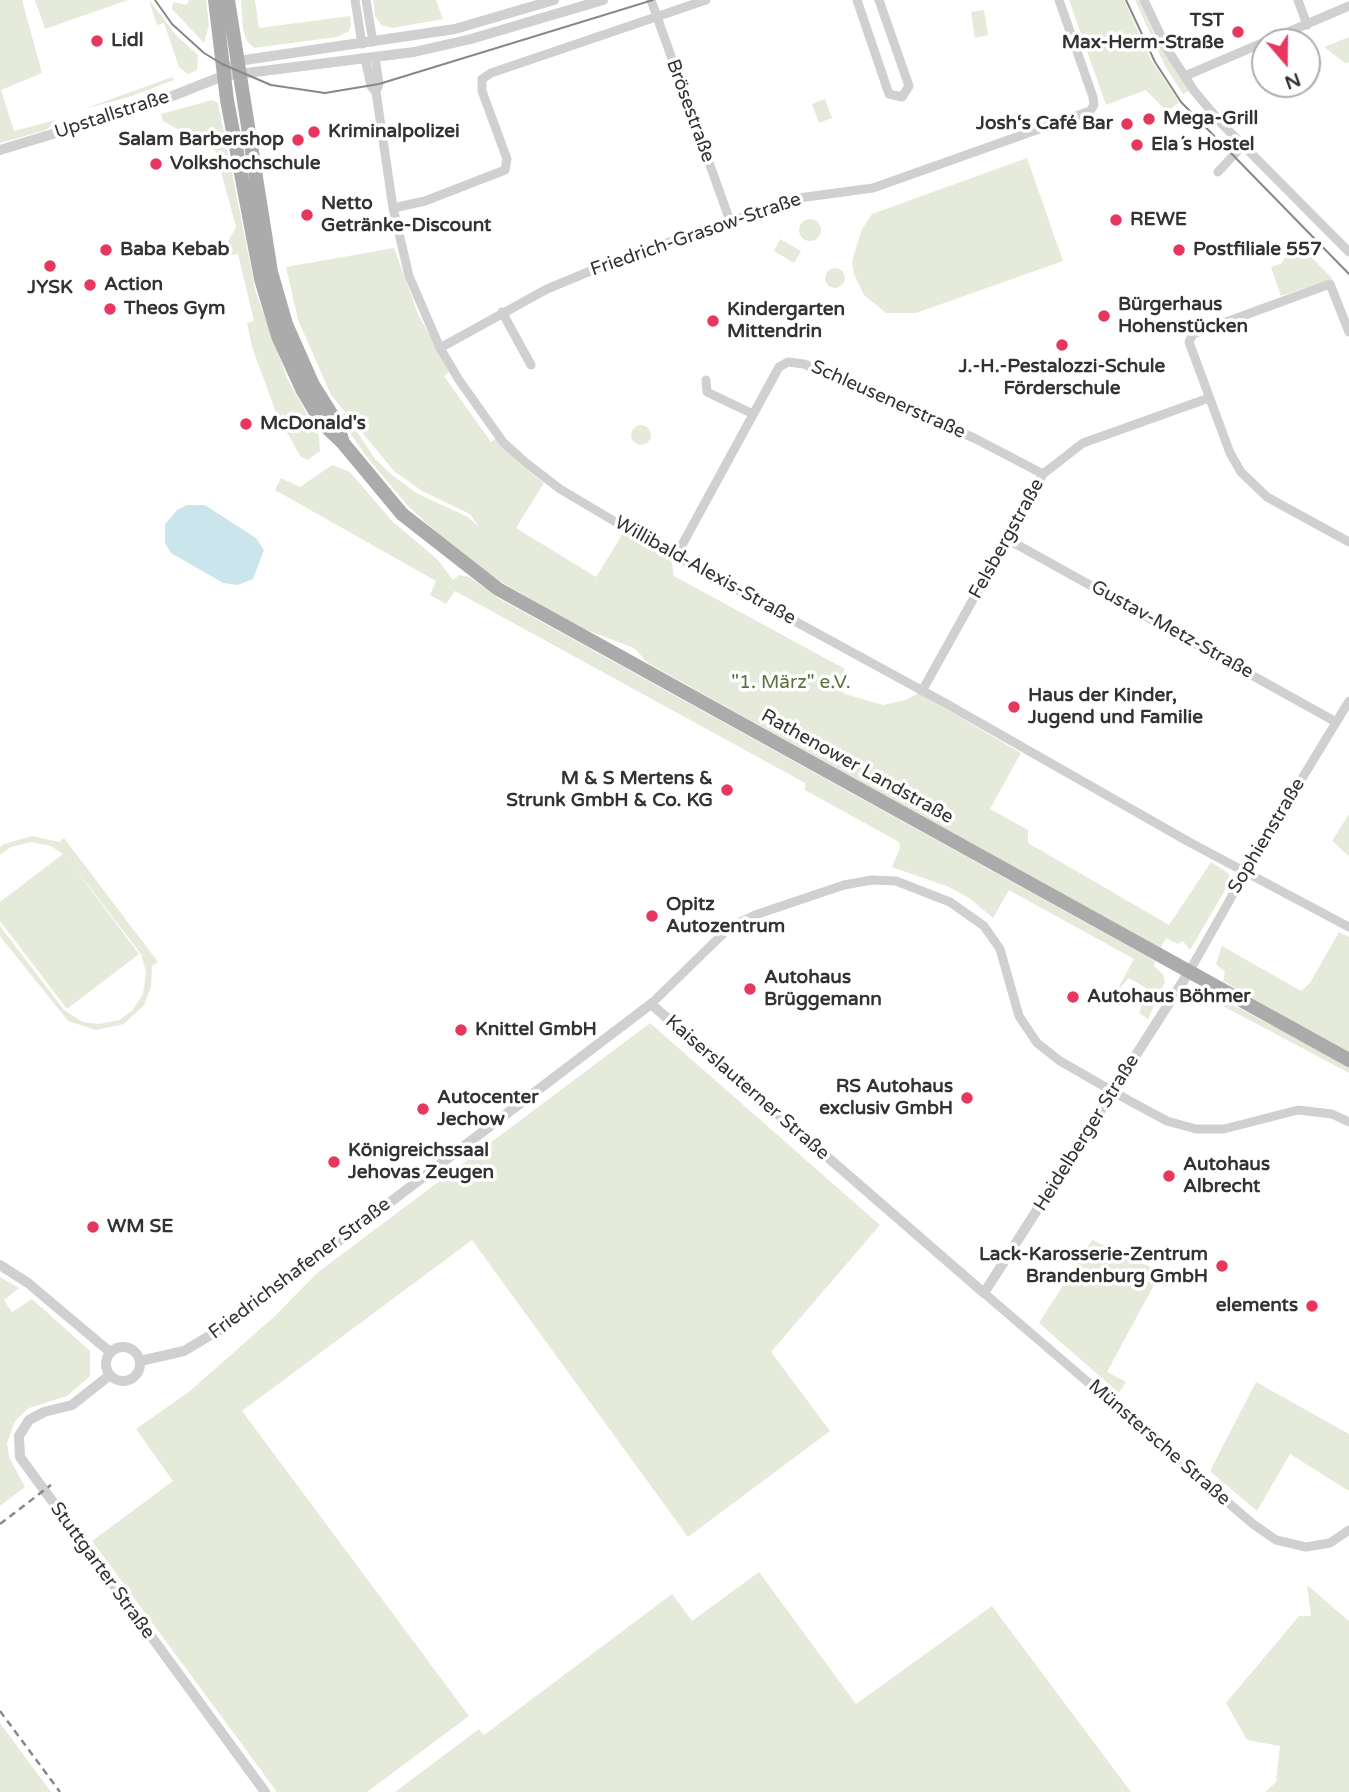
<!DOCTYPE html>
<html>
<head>
<meta charset="utf-8">
<style>
  body { margin:0 }
  #map { position:relative; width:1349px; height:1792px; overflow:hidden; background:#fff; font-family:"Varela Round",sans-serif }
  canvas { display:block }
  .north { position:absolute; left:1251px; top:28px; width:70px; height:70px; box-sizing:border-box; background:#fff; border:2px solid #adadad; border-radius:50%; rotate:160deg; font-size:19px; font-weight:700; line-height:28px; text-align:center; color:#333 }
  .north::after { content:''; display:block; margin:auto; width:24px; height:32px; background:#e8375f; clip-path:polygon(50% 0,100% 100%,50% 72%,0 100%) }
</style>
</head>
<body>
<div id="map">
<canvas width="1349" height="1792"></canvas>
<div class="north">N</div>
</div>
<script>
const ctx = document.querySelector('canvas').getContext('2d');
ctx.lineJoin = 'round';
function fillPath(path, color) { ctx.fillStyle = color; ctx.fill(path, 'evenodd'); }
const poly = rows => new Path2D(rows.map(r => 'M' + r).join(''));
function stroke(path, color, width, dash) { ctx.strokeStyle = color; ctx.lineWidth = width; ctx.lineCap = dash ? 'butt' : 'round'; ctx.setLineDash(dash || []); ctx.stroke(path); }
function drawText(font, color, halo, rows, align = 'center') {
  ctx.font = font + ' "Varela Round",sans-serif'; ctx.lineWidth = 7; ctx.setLineDash([]); ctx.textBaseline = 'middle'; ctx.strokeStyle = halo; ctx.fillStyle = color; for (const [text, x, y, turn = 0] of rows) {
    ctx.save(); ctx.translate(x, y); ctx.rotate((+turn || 0) * Math.PI / 180); ctx.textAlign = isNaN(turn) ? turn : align; if (halo) ctx.strokeText(text, 0, 0); ctx.fillText(text, 0, 0); ctx.restore();
  }
}
const green = poly([
  [0,0,22,0,42,73,1,90,14,131,56,120,46,130,0,143],
  [35,0,128,0,45,29],
  [149,0,176,35,198,55,197,70,188,74,179,67,164,23,157,25],
  [189,0,206,0,209,25,204,43,172,9,173,2,187,5],
  [241,0,255,0,259,28,350,16,351,25,349,31,337,37,254,48,247,41,243,30],
  [373,0,436,0,443,19,393,28,381,25,375,16],
  [1069,0,1124,0,1151,60,1179,102,1167,112,1146,90,1106,105],
  [1135,0,1139,0,1156,38,1190,90,1183,94,1165,66],
  [984,10,988,35,975,38,971,12],
  [1349,37,1349,62,1345,63,1324,47],
  [172,77,174,80,129,97,84,109],
  [825,99,832,118,819,123,812,104],
  [212,100,218,103,256,293,287,378,319,436,320,451,308,460,301,457,277,415,252,347,247,323,254,321,238,254,231,255,225,247,236,227,215,150,163,121,161,114],
  [1027,158,1063,261,916,313,886,313,864,295,854,274,852,261,862,229,872,214],
  '799 230a11 11 0 1 1 22 0a11 11 0 1 1-22 0Z',
  [780,239,801,251,794,263,774,251],
  [1295,241,1333,279,1281,296,1271,267,1281,264],
  [394,248,418,314,449,372,444,376,491,442,496,438,521,465,544,483,516,528,596,577,624,532,671,558,674,576,845,669,836,685,845,694,883,705,906,700,918,693,1021,753,990,809,1028,830,1028,843,1169,925,1211,862,1228,873,1231,880,1190,950,1183,941,1178,944,1166,938,1160,949,648,663,634,648,579,627,500,581,459,553,407,505,366,456,339,417,345,413,375,459,392,475,418,494,468,517,479,527,470,514,422,491,394,471,331,395,298,320,286,267],
  '825 278a10 10 0 1 1 20 0a10 10 0 1 1-20 0Z',
  '631 435a10 10 0 1 1 20 0a10 10 0 1 1-20 0Z',
  [332,465,350,472,392,521,438,560,453,580,459,575,469,577,498,598,1155,961,1154,966,1163,974,1165,982,1148,1019,1139,1013,1148,989,1129,978,1116,992,1134,959,1009,890,993,918,969,898,949,887,892,867,900,848,899,842,805,790,805,783,455,591,446,604,430,595,436,581,275,490,281,478,300,487],
  [1349,814,1349,856,1332,841],
  [32,836,59,842,64,838,158,962,152,966,151,987,144,1005,124,1024,96,1030,68,1021,0,936,0,926,64,1010,83,1022,99,1024,119,1020,132,1011,143,994,146,972,141,954,64,854,139,954,67,1009,0,921,0,902,63,854,51,846,31,842,11,847,0,855,0,847,4,844],
  [1339,932,1349,937,1349,1054,1223,981,1225,972,1216,964,1222,946,1301,991,1310,983],
  [1212,994,1349,1066,1349,1073,1208,998],
  [650,1023,880,1225,771,1352,830,1431,688,1537,472,1240,242,1411,469,1716,367,1792,277,1792,92,1541,173,1481,136,1429,190,1391,276,1315,317,1273],
  [1092,1240,1161,1272,1107,1372,1126,1382,1119,1393,1039,1323],
  [0,1277,19,1288,4,1300,12,1312,32,1299,90,1351,90,1376,67,1396,29,1408,15,1421,7,1443,9,1457,25,1487,0,1506],
  [1256,1382,1349,1434,1349,1491,1290,1454,1257,1511,1210,1471],
  [759,1572,856,1704,992,1606,1131,1792,395,1792,479,1729,484,1735,672,1594,692,1621],
  [1307,1585,1349,1621,1349,1792,1265,1792,1276,1782,1280,1746,1247,1740,1226,1703,1299,1616,1311,1616],
  [0,1723,51,1792,0,1792]
]);
const water = poly([
  [187,505,205,505,256,538,264,550,253,579,238,585,223,583,171,553,165,543,165,524,177,510]
]);
const minor = poly([
  [355,0,362,44],
  [366,0,373,42],
  [651,0,730,221],
  [857,0,889,94,902,97,909,86,879,0],
  [1144,0,1167,49,1195,92,1222,124,1349,252],
  [1298,0,1307,25],
  [375,57,379,84,376,92,393,208,409,276,440,348,459,380,503,442,525,462,560,489,646,540,945,703,1189,842,1349,927],
  [365,58,371,86,376,92],
  [1185,76,1349,6],
  [1218,172,1243,145],
  [393,208,425,201,505,170,507,159,482,91,482,79,491,73,706,0],
  [502,312,531,365],
  [1349,332,1330,284,1193,334,1189,342,1230,453,1241,472,1267,497,1349,542],
  [440,348,547,289,617,260,799,198,873,188,1090,111,1094,105,1093,97,1059,0],
  [706,380,707,392,753,414],
  [1007,539,1336,722],
  [676,556,779,367,788,362,804,364,974,438,1043,474],
  [922,691,1043,474,1083,443,1209,398],
  [1189,972,1253,859,1349,701],
  [651,1004,730,927,755,915,844,885,872,880,896,881,950,902,984,926,1000,949,1019,1016,1037,1043,1060,1061,1128,1100,1167,1121,1196,1129,1224,1129,1298,1110,1332,1114,1349,1122],
  [984,1293,1253,1524,1276,1540,1306,1547,1330,1543,1349,1530]
]);
const tertiary = poly([
  [232,66,238,61,455,29,554,0],
  [0,150,152,104,223,76,414,52,471,39,603,0],
  [0,1265,28,1283,110,1352],
  '106 1364a17 17 0 1 1 34 0a17 17 0 1 1-34 0Z',
  [140,1361,184,1351,231,1323,651,1004,984,1293,1189,972],
  [110,1375,72,1405,44,1412,29,1420,19,1436,20,1457,265,1792]
]);
const primary = poly([
  [215,0,227,100,261,279,278,336,303,391,322,423,343,443,402,514,498,589,1349,1060],
  [228,0,271,272,286,324,313,385,337,423,343,443]
]);
const tram = poly([
  [155,0,172,24,204,53,222,64,271,85,325,93,379,84,653,0],
  [1126,0,1155,62,1181,102,1349,274]
]);
const rail = poly([
  [0,1524,51,1485],
  [0,1711,60,1792]
]);
const markers = [
  [1238,32,7,"#e8375f"],
  [97,41,7,"#e8375f"],
  [1149,119,7,"#e8375f"],
  [1127,124,7,"#e8375f"],
  [314,132,7,"#e8375f"],
  [298,140,7,"#e8375f"],
  [1137,145,7,"#e8375f"],
  [156,164,7,"#e8375f"],
  [307,215,7,"#e8375f"],
  [1116,220,7,"#e8375f"],
  [106,250,7,"#e8375f"],
  [1179,250,7,"#e8375f"],
  [50,266,7,"#e8375f"],
  [90,285,7,"#e8375f"],
  [110,309,7,"#e8375f"],
  [1104,316,7,"#e8375f"],
  [713,321,7,"#e8375f"],
  [1062,345,7,"#e8375f"],
  [246,424,7,"#e8375f"],
  [1014,707,7,"#e8375f"],
  [727,790,7,"#e8375f"],
  [652,916,7,"#e8375f"],
  [750,989,7,"#e8375f"],
  [1073,997,7,"#e8375f"],
  [461,1030,7,"#e8375f"],
  [967,1098,7,"#e8375f"],
  [423,1109,7,"#e8375f"],
  [334,1162,7,"#e8375f"],
  [1169,1176,7,"#e8375f"],
  [93,1227,7,"#e8375f"],
  [1222,1266,7,"#e8375f"],
  [1312,1306,7,"#e8375f"]
];
const poiNames = [
  ["TST",1224,21,"right"],
  ["Max-Herm-Straße",1224,43,"right"],
  ["Lidl",111,41],
  ["Mega-Grill",1163,119],
  ["Josh‘s Café Bar",1113,124,"right"],
  ["Kriminalpolizei",328,132],
  ["Salam Barbershop",284,140,"right"],
  ["Ela´s Hostel",1151,145],
  ["Volkshochschule",170,164],
  ["Netto",321,204],
  ["Getränke-Discount",321,226],
  ["REWE",1130,220],
  ["Baba Kebab",120,250],
  ["Postfiliale 557",1193,250],
  ["Action",104,285],
  ["JYSK",50,288,"center"],
  ["Bürgerhaus",1118,305],
  ["Hohenstücken",1118,327],
  ["Theos Gym",124,309],
  ["Kindergarten",727,310],
  ["Mittendrin",727,332],
  ["J.-H.-Pestalozzi-Schule",1062,367,"center"],
  ["Förderschule",1062,389,"center"],
  ["McDonald's",260,424],
  ["Haus der Kinder,",1028,696],
  ["Jugend und Familie",1028,718],
  ["M & S Mertens &",713,779,"right"],
  ["Strunk GmbH & Co. KG",713,801,"right"],
  ["Opitz",666,905],
  ["Autozentrum",666,927],
  ["Autohaus",764,978],
  ["Brüggemann",764,1000],
  ["Autohaus Böhmer",1087,997],
  ["Knittel GmbH",475,1030],
  ["RS Autohaus",953,1087,"right"],
  ["exclusiv GmbH",953,1109,"right"],
  ["Autocenter",437,1098],
  ["Jechow",437,1120],
  ["Königreichssaal",348,1151],
  ["Jehovas Zeugen",348,1173],
  ["Autohaus",1183,1165],
  ["Albrecht",1183,1187],
  ["WM SE",107,1227],
  ["Lack-Karosserie-Zentrum",1208,1255,"right"],
  ["Brandenburg GmbH",1208,1277,"right"],
  ["elements",1298,1306,"right"]
];
const streetNames = [
  ["Brösestraße",690,111,70],
  ["Upstallstraße",112,115,-18],
  ["Friedrich-Grasow-Straße",696,235,-19],
  ["Schleusenerstraße",888,400,24],
  ["Felsbergstraße",1007,539,-61],
  ["Willibald-Alexis-Straße",705,571,29],
  ["Gustav-Metz-Straße",1172,630,29],
  ["Rathenower Landstraße",857,767,29],
  ["Sophienstraße",1267,836,-59],
  ["Kaiserslauterner Straße",747,1088,41],
  ["Heidelberger Straße",1087,1133,-58],
  ["Friedrichshafener Straße",300,1269,-37],
  ["Münstersche Straße",1159,1443,41],
  ["Stuttgarter Straße",102,1571,54]
];
const parkNames = [
  ["\"1. März\" e.V.",791,683]
];
fillPath(green, '#e5eadb');
fillPath(water, '#cbe5ec');
stroke(minor, '#d0d0d0', 9);
stroke(tertiary, '#d0d0d0', 10);
stroke(primary, '#ababab', 14);
stroke(tram, '#888', 2);
stroke(rail, '#888', 2.5, [7, 5]);
for (const [x, y, r, color] of markers) { const dot = new Path2D(); dot.arc(x, y, r, 0, 2 * Math.PI); ctx.fillStyle = color; ctx.fill(dot); stroke(dot, '#fff', 2.5); }
drawText('bold 19px', '#333', '#fff', poiNames, 'left');
drawText('19px', '#333', '#fff', streetNames);
drawText('19px', '#5d703e', '#fff', parkNames);
</script>
</body>
</html>
